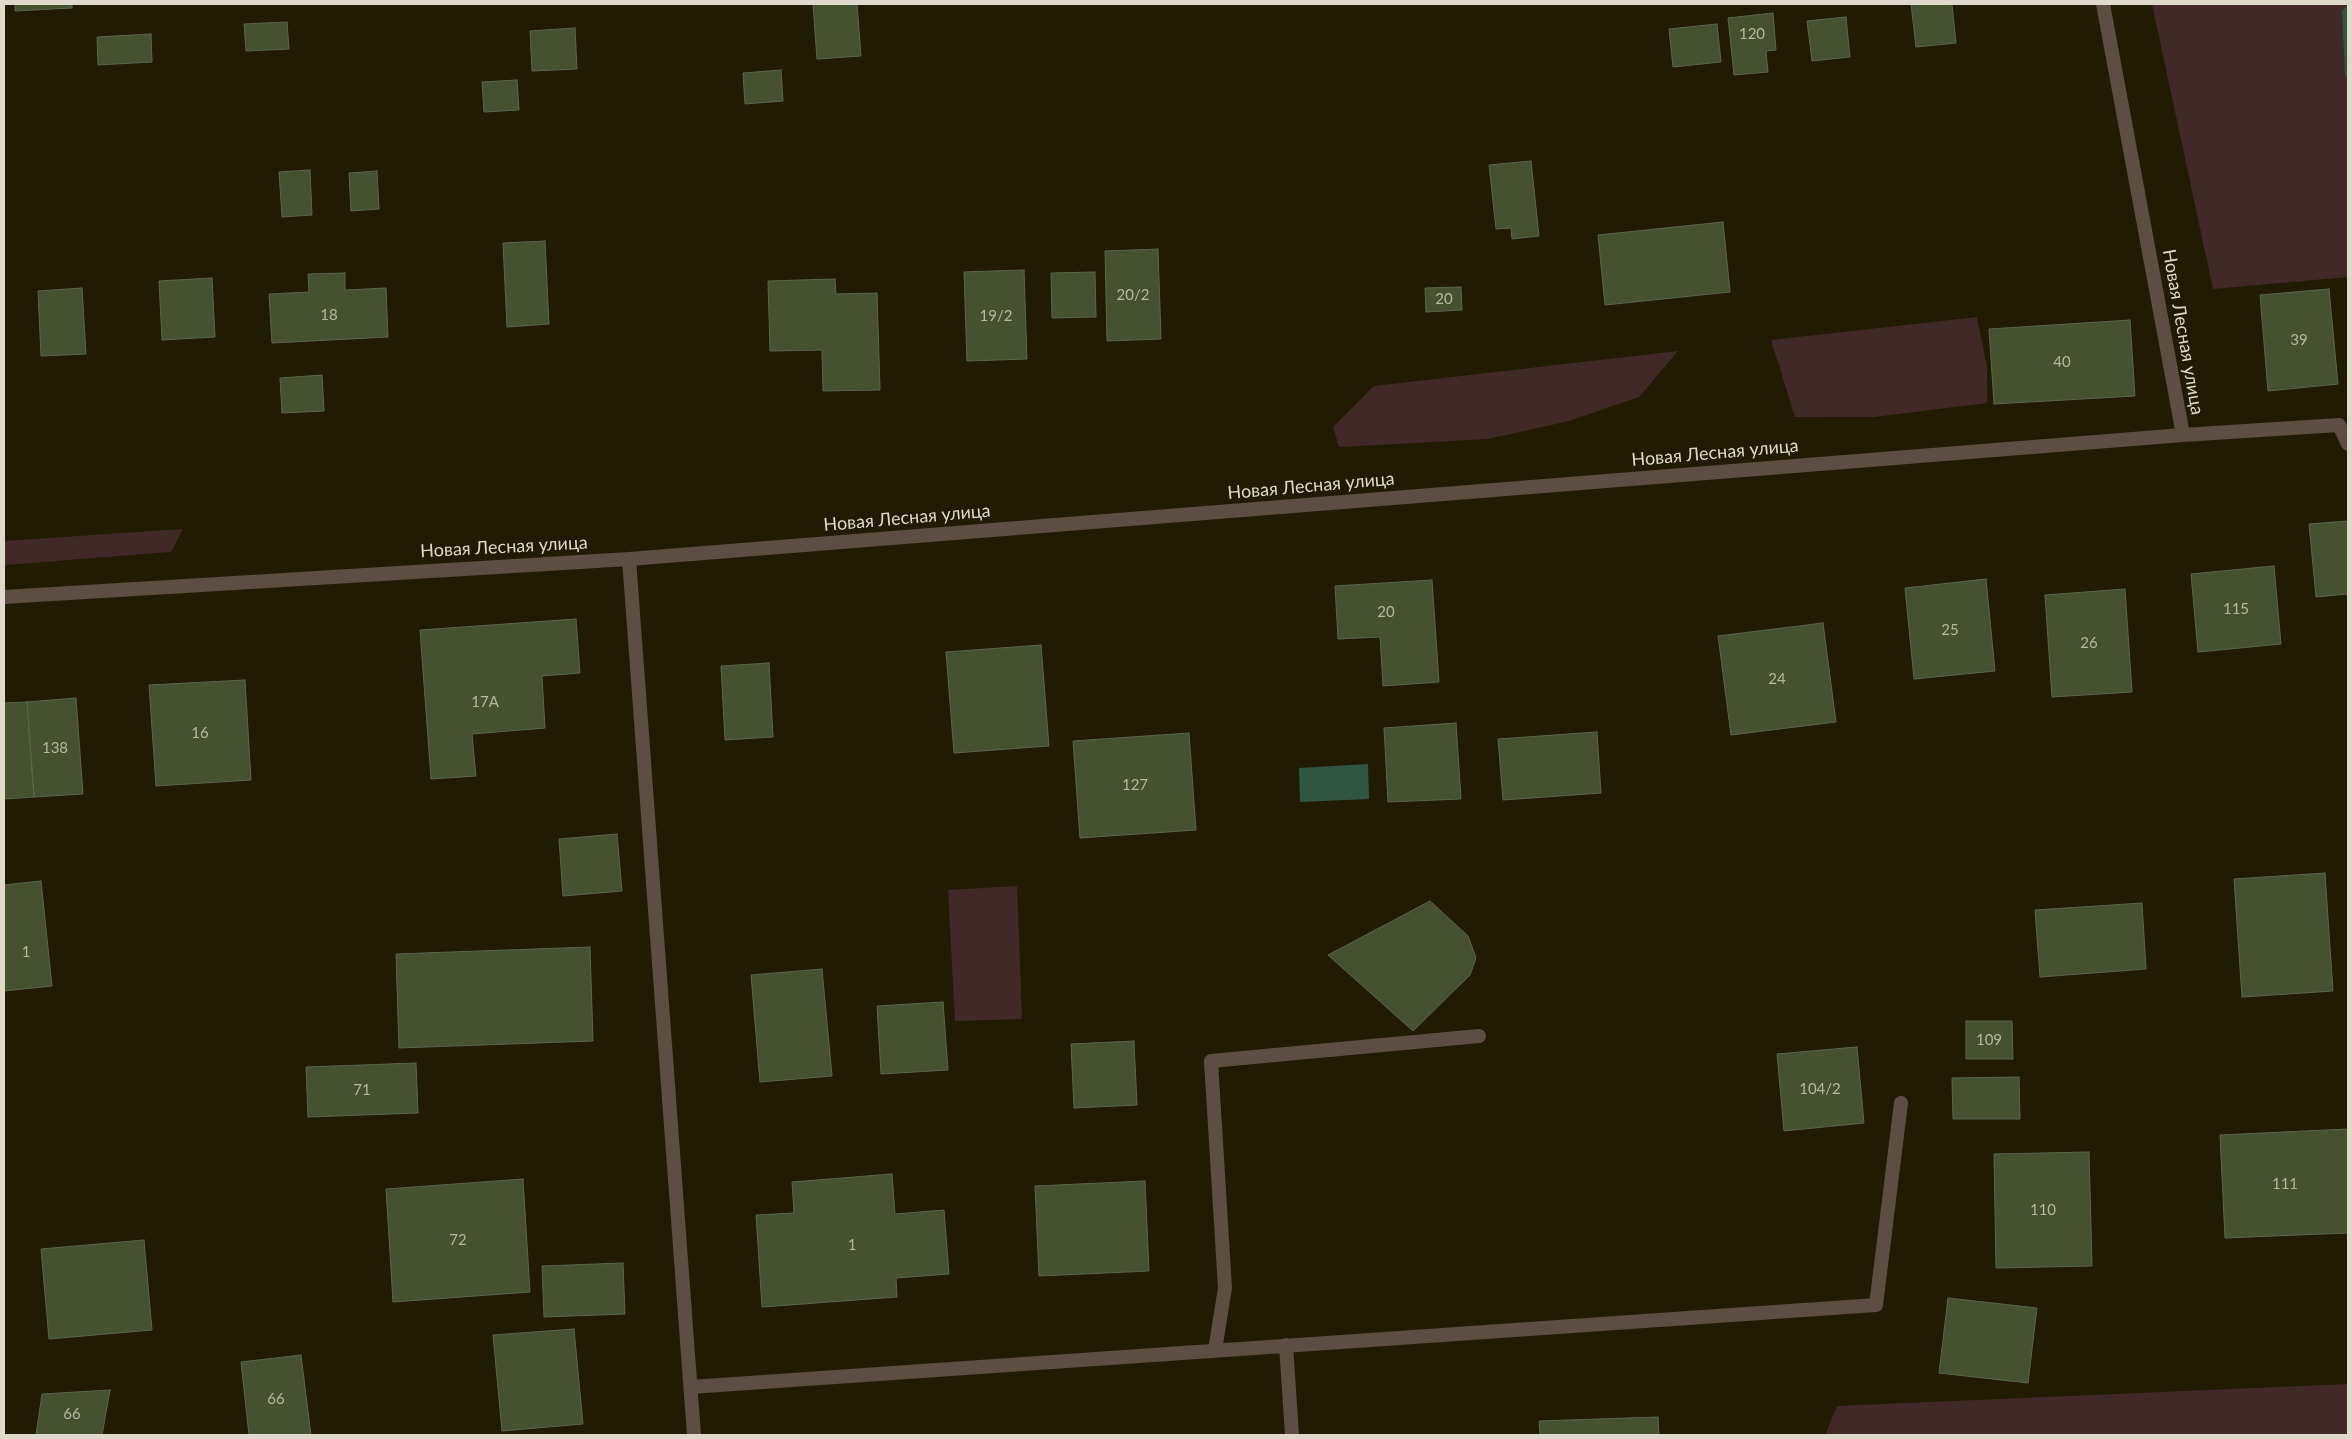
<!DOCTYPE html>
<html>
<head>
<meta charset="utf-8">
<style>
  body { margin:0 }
  #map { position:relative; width:2352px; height:1439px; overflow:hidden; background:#221b04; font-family:Lato,sans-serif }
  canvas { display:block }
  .frame { position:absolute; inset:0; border:5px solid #ded9cb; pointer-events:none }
</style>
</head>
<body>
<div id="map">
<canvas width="2352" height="1439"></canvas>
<div class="frame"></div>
</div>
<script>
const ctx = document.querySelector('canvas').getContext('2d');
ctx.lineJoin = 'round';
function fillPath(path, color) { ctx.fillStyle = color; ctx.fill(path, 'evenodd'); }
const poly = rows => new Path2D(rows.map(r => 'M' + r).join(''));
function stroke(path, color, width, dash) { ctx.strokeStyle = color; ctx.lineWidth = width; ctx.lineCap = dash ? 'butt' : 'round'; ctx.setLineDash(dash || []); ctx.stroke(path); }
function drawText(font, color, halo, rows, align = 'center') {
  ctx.font = font + ' Lato,sans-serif'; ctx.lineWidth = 4; ctx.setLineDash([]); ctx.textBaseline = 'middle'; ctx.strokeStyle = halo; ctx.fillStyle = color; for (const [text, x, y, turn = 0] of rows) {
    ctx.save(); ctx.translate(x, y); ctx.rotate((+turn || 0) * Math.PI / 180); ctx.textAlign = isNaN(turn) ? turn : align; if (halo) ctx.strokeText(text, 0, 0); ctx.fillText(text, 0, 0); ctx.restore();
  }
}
const green = poly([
  [2152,4,2348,4,2348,277,2213,289],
  [1977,317,1987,367,1987,403,1874,417,1795,417,1771,340],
  [1678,351,1639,397,1569,421,1488,439,1339,447,1333,427,1374,386],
  [183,529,171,552,4,565,4,541],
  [1017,886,1022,1019,955,1021,948,890],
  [2348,1384,2348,1435,1825,1435,1837,1406]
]);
const water = poly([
  [2348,4,2348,84,2345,74,2342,11],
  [1368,764,1369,799,1300,802,1299,768]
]);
const building = poly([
  [15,4,72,4,72,8,15,11,15,4],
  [813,4,857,4,861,56,817,59,813,4],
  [1911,4,1952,4,1956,43,1916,47,1911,4],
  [1773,13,1776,50,1766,51,1768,72,1734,75,1728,18,1773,13],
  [1846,17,1850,57,1812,61,1807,21,1846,17],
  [287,22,289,49,246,51,244,24,287,22],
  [1717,24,1721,62,1673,67,1669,29,1717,24],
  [575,28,577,69,532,71,530,31,575,28],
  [151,34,152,62,98,65,97,37,151,34],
  [781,70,783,101,745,104,743,73,781,70],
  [517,80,519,110,484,112,482,82,517,80],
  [1531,161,1539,236,1512,239,1511,228,1496,229,1489,165,1531,161],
  [310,170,312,215,282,217,279,172,310,170],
  [377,171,379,209,351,211,349,173,377,171],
  [1723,222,1730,292,1605,305,1598,235,1723,222],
  [545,241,549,324,507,327,503,243,545,241],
  [1158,249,1161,339,1107,341,1105,251,1158,249],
  [1024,270,1027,359,967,361,964,272,1024,270],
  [1095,272,1096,317,1052,318,1051,273,1095,272],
  [345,273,345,290,386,288,388,337,272,343,269,294,309,292,308,274,345,273],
  [212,278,215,337,162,340,159,281,212,278],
  [835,279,836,294,877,293,880,390,823,391,822,350,770,351,768,281,835,279],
  [1461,287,1462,310,1426,312,1425,288,1461,287],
  [82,288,86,354,41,356,38,291,82,288],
  [2329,289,2338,384,2268,391,2260,295,2329,289],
  [2130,320,2135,396,1994,404,1989,329,2130,320],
  [322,375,324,411,282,413,280,378,322,375],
  [2348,521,2348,594,2316,597,2309,524,2348,521],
  [2274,566,2281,644,2198,652,2191,574,2274,566],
  [1986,579,1995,671,1914,679,1905,588,1986,579],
  [1432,580,1439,682,1383,686,1380,637,1338,639,1335,586,1432,580],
  [2125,589,2132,692,2052,697,2045,595,2125,589],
  [576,619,580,673,542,676,545,728,472,734,476,776,431,779,420,630,576,619],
  [1823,623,1836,722,1731,735,1718,636,1823,623],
  [1041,645,1049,746,954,753,946,652,1041,645],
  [769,663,773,737,725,740,721,666,769,663],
  [245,680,251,780,156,786,149,685,245,680],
  [76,698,83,794,34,797,27,702,76,698],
  [27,702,34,797,4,799,4,703,27,702],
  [1456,723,1461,799,1388,802,1384,728,1456,723],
  [1597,732,1601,793,1503,800,1498,739,1597,732],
  [1189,733,1196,830,1080,838,1073,741,1189,733],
  [617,834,622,891,563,896,559,839,617,834],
  [2325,873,2333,991,2242,997,2234,879,2325,873],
  [41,881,52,986,4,991,4,885,41,881],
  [1430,901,1468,936,1476,958,1470,975,1413,1031,1328,955,1430,901],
  [2142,903,2146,969,2040,977,2035,910,2142,903],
  [590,947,593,1041,399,1048,396,954,590,947],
  [822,969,832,1076,760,1082,751,975,822,969],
  [943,1002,948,1070,881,1074,877,1006,943,1002],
  [1966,1021,2012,1021,2013,1059,1966,1059,1966,1021],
  [1134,1041,1137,1105,1074,1108,1071,1044,1134,1041],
  [1857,1047,1864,1123,1784,1131,1777,1054,1857,1047],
  [416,1063,418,1113,308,1117,306,1067,416,1063],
  [2019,1077,2020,1119,1953,1119,1952,1078,2019,1077],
  [2348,1129,2348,1233,2225,1238,2220,1135,2348,1129],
  [2089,1152,2092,1266,1996,1268,1994,1154,2089,1152],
  [892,1174,895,1214,944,1210,949,1274,896,1278,897,1297,762,1307,756,1215,794,1213,792,1182,892,1174],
  [523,1179,530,1292,393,1302,386,1189,523,1179],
  [1145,1181,1149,1271,1039,1276,1035,1186,1145,1181],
  [144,1240,152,1330,49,1339,41,1249,144,1240],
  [623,1263,625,1314,544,1317,542,1266,623,1263],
  [1948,1298,2037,1308,2028,1383,1939,1373,1948,1298],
  [574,1329,583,1424,502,1431,493,1335,574,1329],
  [301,1355,311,1435,249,1435,241,1362,301,1355],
  [110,1390,102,1435,36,1435,42,1394,110,1390],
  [1658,1417,1659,1435,1540,1435,1539,1421,1658,1417]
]);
const service = poly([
  [2339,425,2348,444],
  [1286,1345,1292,1435],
  [1215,1350,1225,1288,1211,1061,1479,1036],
  [691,1387,1876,1305,1901,1103]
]);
const minor = poly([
  [2183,435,2339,425],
  [629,559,694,1435],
  [4,597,629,559,2183,435,2103,4]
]);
const numberNames = [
  ["120",1752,34],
  ["20/2",1133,295],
  ["20",1444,299],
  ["18",329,315],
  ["19/2",996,316],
  ["39",2299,340],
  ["40",2062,362],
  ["115",2236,609],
  ["20",1386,612],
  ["25",1950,630],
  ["26",2089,643],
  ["24",1777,679],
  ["17А",485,702],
  ["16",200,733],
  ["138",55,748],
  ["127",1135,785],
  ["1",26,952],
  ["109",1989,1040],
  ["104/2",1820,1089],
  ["71",362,1090],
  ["111",2285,1184],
  ["110",2043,1210],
  ["72",458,1240],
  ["1",852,1245],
  ["66",276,1399],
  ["66",72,1414]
];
const streetNames = [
  ["Новая Лесная улица",2183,332,80],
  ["Новая Лесная улица",1715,453,-5],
  ["Новая Лесная улица",1311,486,-5],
  ["Новая Лесная улица",907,518,-5],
  ["Новая Лесная улица",504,547,-3]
];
fillPath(green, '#412927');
fillPath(water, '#305642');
fillPath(building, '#45512f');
stroke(building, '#5c664e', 1);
stroke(service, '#5c4e43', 14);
stroke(minor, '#5c4e43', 14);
drawText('15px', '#b8b7a4', null, numberNames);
drawText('18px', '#ded9cb', '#221b04', streetNames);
</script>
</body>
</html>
